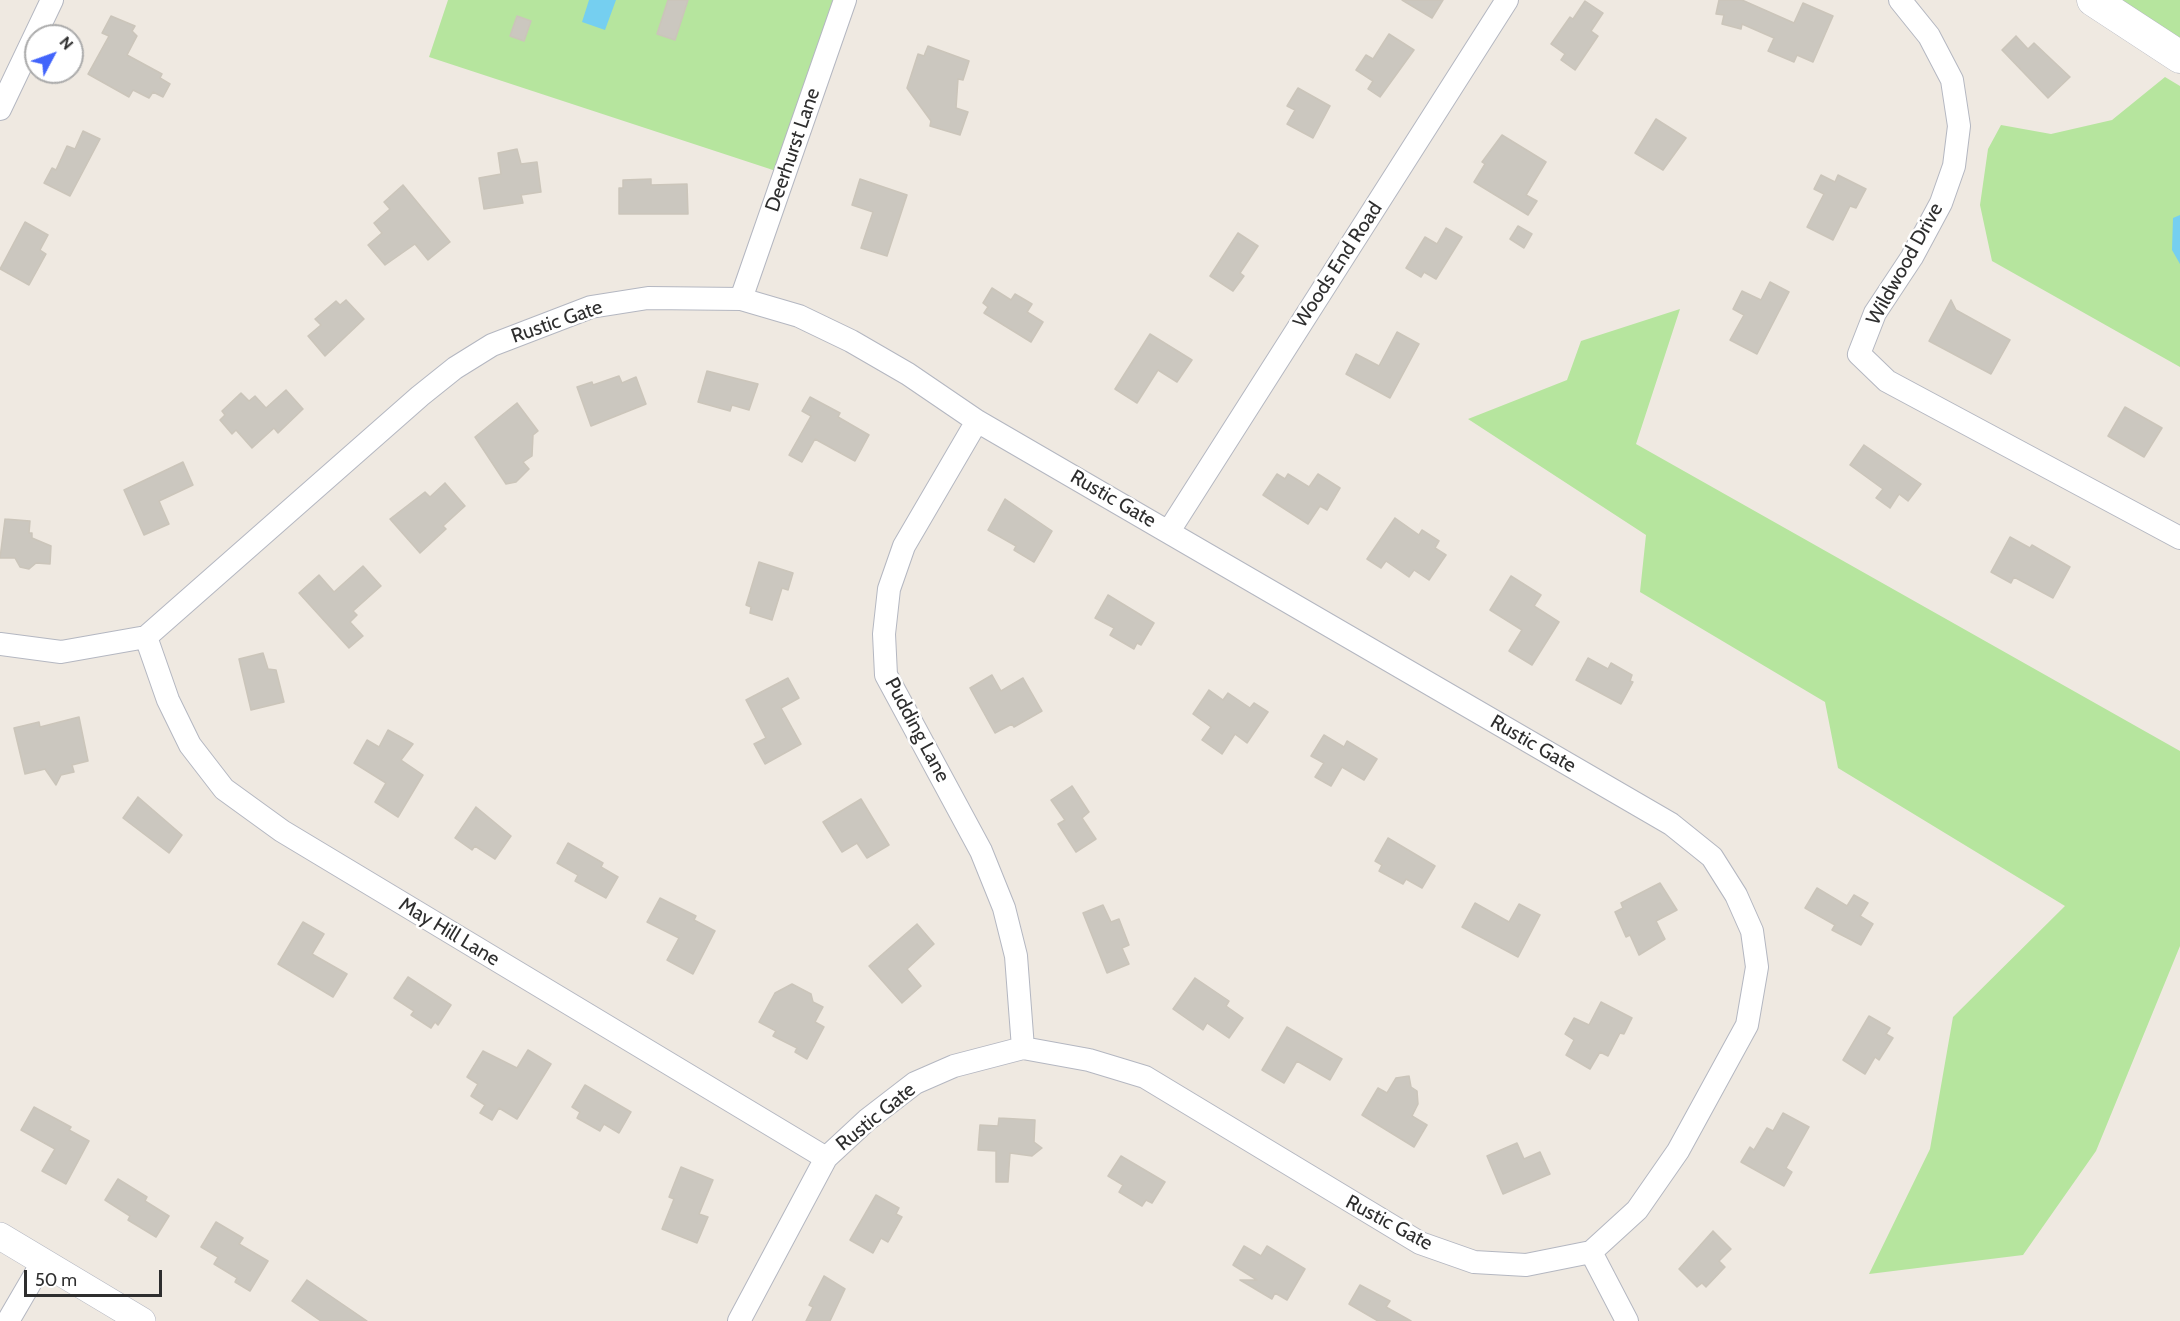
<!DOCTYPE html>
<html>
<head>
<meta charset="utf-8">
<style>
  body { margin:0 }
  #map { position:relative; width:2180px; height:1321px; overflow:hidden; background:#efe9e1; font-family:Cabin,sans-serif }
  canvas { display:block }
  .north { position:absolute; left:24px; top:24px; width:60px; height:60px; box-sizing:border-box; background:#fff; border:2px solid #ababab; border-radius:50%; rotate:49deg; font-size:16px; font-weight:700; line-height:24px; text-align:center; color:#2e2e2e }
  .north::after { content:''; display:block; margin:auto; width:21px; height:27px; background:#4264fb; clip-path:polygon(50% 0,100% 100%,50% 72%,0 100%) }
  .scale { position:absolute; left:24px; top:1270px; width:138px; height:27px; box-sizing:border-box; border:3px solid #2e2e2e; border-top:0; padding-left:8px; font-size:18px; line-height:21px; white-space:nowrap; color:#2e2e2e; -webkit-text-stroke:4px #fff; paint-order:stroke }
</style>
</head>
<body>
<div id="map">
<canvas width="2180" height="1321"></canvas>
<div class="north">N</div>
<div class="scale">50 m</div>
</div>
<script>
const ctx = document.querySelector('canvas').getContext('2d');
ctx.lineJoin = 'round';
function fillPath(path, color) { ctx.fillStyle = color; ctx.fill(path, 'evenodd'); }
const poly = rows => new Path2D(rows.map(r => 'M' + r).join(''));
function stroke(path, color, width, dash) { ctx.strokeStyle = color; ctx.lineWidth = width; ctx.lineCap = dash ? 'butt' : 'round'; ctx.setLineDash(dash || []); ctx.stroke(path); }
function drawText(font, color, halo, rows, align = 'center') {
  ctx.font = font + ' Cabin,sans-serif'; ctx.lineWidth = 5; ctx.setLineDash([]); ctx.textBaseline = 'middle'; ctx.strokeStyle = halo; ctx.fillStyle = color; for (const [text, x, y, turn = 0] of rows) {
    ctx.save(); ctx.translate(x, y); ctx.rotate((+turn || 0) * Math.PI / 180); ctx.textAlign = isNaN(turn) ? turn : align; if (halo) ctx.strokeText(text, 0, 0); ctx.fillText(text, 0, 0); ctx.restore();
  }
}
const green = poly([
  [448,0,833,0,776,171,429,57],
  [2119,0,2180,0,2180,39],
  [2165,77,2180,86,2180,367,1992,261,1980,205,1988,149,2001,125,2051,134,2112,120],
  [1680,309,1636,444,2180,751,2180,946,2096,1151,2023,1255,1869,1274,1930,1149,1953,1017,2065,906,1838,768,1825,702,1640,592,1646,535,1468,419,1567,380,1581,341]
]);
const water = poly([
  [589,0,616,0,605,30,582,22],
  [2180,215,2180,264,2172,250,2173,218]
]);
const building = poly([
  [668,0,688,0,675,40,657,34,668,0],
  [1402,0,1443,0,1432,18,1402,0],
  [1719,0,1742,0,1794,23,1803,3,1833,16,1813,62,1797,55,1794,62,1768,51,1774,38,1742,24,1741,29,1722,24,1724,15,1716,14,1719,0],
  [1585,1,1603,13,1591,31,1598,36,1575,70,1561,60,1565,54,1551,44,1570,17,1573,19,1585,1],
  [111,16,135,26,132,31,137,36,127,55,162,74,160,78,170,84,163,97,153,92,149,98,133,90,129,97,88,74,109,36,102,33,111,16],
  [517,16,531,21,524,41,510,36,517,16],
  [1389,34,1414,50,1380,97,1368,89,1373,81,1356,70,1366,55,1373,59,1389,34],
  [2016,36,2028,49,2034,43,2070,77,2048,98,2002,50,2016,36],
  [928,46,969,61,963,80,958,79,956,108,968,112,960,135,930,126,931,121,907,88,918,54,924,56,928,46],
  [1298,88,1330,106,1313,138,1287,124,1295,110,1287,106,1298,88],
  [1656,119,1686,138,1663,170,1635,153,1656,119],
  [83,131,100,139,70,196,44,183,52,168,56,170,67,146,75,149,83,131],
  [1502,135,1546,162,1526,195,1537,201,1528,215,1474,182,1485,164,1482,162,1502,135],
  [517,149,521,164,537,162,541,192,521,195,523,203,484,209,479,178,501,174,498,153,517,149],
  [1821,175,1835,182,1838,175,1866,189,1856,208,1850,206,1833,240,1807,227,1824,194,1814,189,1821,175],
  [651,179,651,185,687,184,688,214,619,214,619,188,623,188,623,180,651,179],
  [860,179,907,195,887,256,861,248,873,212,852,205,860,179],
  [403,185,450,242,428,260,415,244,385,265,368,245,382,233,374,223,390,209,384,202,403,185],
  [25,222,48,235,40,250,46,254,29,285,0,269,25,222],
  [1518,226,1532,234,1524,248,1510,239,1518,226],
  [1446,228,1462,237,1436,279,1424,272,1421,277,1406,268,1425,237,1437,244,1446,228],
  [1238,233,1258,246,1240,273,1244,276,1233,291,1210,276,1238,233],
  [1770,282,1789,292,1757,354,1730,340,1744,315,1733,309,1742,291,1761,300,1770,282],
  [992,288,1011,300,1015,294,1032,304,1027,312,1043,322,1031,342,984,313,988,307,983,303,992,288],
  [346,300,364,319,325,356,308,336,321,325,315,319,336,301,340,305,346,300],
  [1951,300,1956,310,2010,340,1991,374,1929,341,1951,300],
  [1397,332,1419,344,1390,398,1346,374,1356,354,1379,366,1397,332],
  [1150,334,1192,360,1177,382,1158,370,1137,403,1115,389,1150,334],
  [707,371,758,384,749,410,732,405,730,411,698,402,707,371],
  [619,376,622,383,636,377,646,404,591,426,577,387,592,382,593,385,619,376],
  [286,390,303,409,278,433,274,428,252,448,236,430,232,434,220,420,225,415,222,411,241,393,249,401,255,396,266,408,286,390],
  [810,397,840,413,838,417,869,435,855,461,815,439,802,462,789,455,811,416,802,411,810,397],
  [517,403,538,431,533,435,532,456,523,462,529,469,516,482,506,484,475,437,517,403],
  [2125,407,2162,428,2144,457,2108,436,2125,407],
  [1864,445,1921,484,1908,501,1899,494,1890,508,1876,498,1883,489,1850,465,1864,445],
  [183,462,193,485,159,501,169,524,144,535,124,490,183,462],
  [1277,474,1285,479,1288,474,1309,487,1318,474,1340,488,1327,510,1320,506,1308,524,1263,495,1277,474],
  [445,483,465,506,443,526,446,529,420,553,390,519,425,492,430,497,445,483],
  [1005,499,1052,531,1034,562,1014,550,1016,546,988,530,1005,499],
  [1395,518,1419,535,1422,530,1439,541,1435,548,1446,555,1429,580,1414,570,1409,577,1386,561,1381,568,1367,559,1395,518],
  [5,519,30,521,29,533,32,533,32,538,51,546,50,564,36,563,29,569,20,567,15,558,0,558,5,519],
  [2010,537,2030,548,2032,545,2070,567,2053,598,2014,577,2011,583,1991,572,2010,537],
  [759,562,793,573,788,590,782,588,772,620,750,613,751,607,746,605,759,562],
  [363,566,381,586,353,611,357,615,350,622,363,636,349,648,299,593,319,575,334,592,363,566],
  [1511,576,1541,595,1534,606,1559,622,1532,665,1509,651,1522,630,1490,610,1511,576],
  [1108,595,1154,623,1141,645,1137,643,1134,649,1110,635,1114,628,1095,618,1108,595],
  [263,653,268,669,276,670,284,702,251,710,239,659,263,653],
  [1588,658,1608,669,1611,663,1632,675,1630,681,1633,682,1621,704,1576,680,1588,658],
  [992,675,1001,691,1023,678,1042,711,1014,727,1012,724,995,733,970,688,992,675],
  [788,678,799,698,781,708,801,744,765,764,754,744,766,738,746,700,788,678],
  [1209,690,1223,700,1228,693,1250,708,1254,703,1268,712,1247,743,1235,734,1222,754,1202,740,1211,727,1193,714,1209,690],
  [79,717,88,761,72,765,74,772,61,775,56,785,45,769,25,774,14,728,39,722,40,727,79,717],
  [388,730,413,744,401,760,423,775,398,817,375,802,386,783,354,763,367,740,379,747,388,730],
  [1324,735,1344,747,1347,741,1377,759,1364,780,1342,767,1331,786,1315,777,1324,763,1311,756,1324,735],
  [1072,786,1089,812,1082,818,1096,839,1076,852,1058,824,1065,820,1051,800,1072,786],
  [138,797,182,835,169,853,123,818,138,797],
  [861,799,889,845,867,858,857,843,842,852,823,822,861,799],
  [476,807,511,836,495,859,475,846,472,850,455,838,476,807],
  [1388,838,1435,866,1422,888,1406,879,1403,884,1379,871,1382,865,1375,861,1388,838],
  [568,843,603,863,601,867,618,877,606,898,575,881,578,875,557,863,568,843],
  [1660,883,1677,910,1656,921,1665,939,1639,955,1630,935,1626,937,1615,912,1623,908,1621,903,1660,883],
  [1817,888,1847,906,1854,895,1868,903,1860,916,1873,924,1861,945,1832,930,1835,925,1805,908,1817,888],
  [660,898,696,916,694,920,715,931,693,974,667,960,679,938,647,922,660,898],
  [1475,903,1509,922,1519,904,1540,915,1518,957,1462,927,1475,903],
  [1103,905,1111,922,1119,919,1129,945,1122,948,1129,964,1107,973,1083,913,1103,905],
  [303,922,324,934,312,954,347,974,333,997,278,964,303,922],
  [917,924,934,944,907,969,921,986,902,1003,869,966,917,924],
  [408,977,451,1005,438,1025,435,1022,431,1028,411,1015,414,1011,394,998,408,977],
  [1195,978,1229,1001,1226,1006,1243,1018,1229,1038,1207,1023,1203,1030,1173,1009,1195,978],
  [792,984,811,994,813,1002,823,1007,815,1022,824,1027,807,1059,795,1052,797,1048,773,1036,776,1031,759,1022,775,993,792,984],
  [1601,1002,1632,1018,1624,1034,1620,1033,1608,1056,1600,1052,1590,1069,1566,1055,1574,1040,1565,1034,1574,1018,1589,1025,1601,1002],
  [1869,1016,1890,1028,1886,1034,1893,1038,1879,1060,1875,1057,1865,1074,1843,1060,1869,1016],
  [1287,1027,1342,1059,1330,1080,1297,1061,1284,1083,1262,1070,1287,1027],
  [528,1050,551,1064,517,1119,499,1108,492,1120,480,1113,485,1105,471,1096,478,1084,467,1077,483,1051,517,1068,528,1050],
  [1409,1076,1411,1087,1417,1091,1418,1104,1412,1116,1427,1125,1414,1147,1362,1115,1378,1088,1387,1093,1396,1078,1409,1076],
  [585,1085,631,1112,619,1133,604,1124,600,1131,577,1118,580,1112,572,1107,585,1085],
  [34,1107,71,1127,69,1130,89,1141,66,1184,42,1171,55,1149,21,1130,34,1107],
  [1783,1113,1809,1127,1786,1168,1792,1172,1784,1186,1741,1162,1750,1147,1754,1150,1767,1128,1773,1131,1783,1113],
  [999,1118,1035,1120,1034,1142,1042,1148,1032,1156,1010,1153,1008,1182,996,1182,996,1151,978,1150,980,1125,998,1126,999,1118],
  [1517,1143,1524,1159,1540,1152,1550,1174,1503,1194,1487,1156,1517,1143],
  [1121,1156,1165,1182,1152,1203,1146,1200,1142,1206,1119,1192,1123,1185,1108,1176,1121,1156],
  [681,1167,713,1180,699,1214,708,1217,697,1243,662,1229,674,1199,669,1197,681,1167],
  [118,1179,147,1197,145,1201,169,1216,156,1237,128,1220,130,1216,105,1200,118,1179],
  [876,1195,899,1208,896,1214,902,1217,888,1242,881,1238,873,1253,850,1240,876,1195],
  [216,1222,243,1238,239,1244,268,1261,250,1291,235,1282,237,1278,214,1264,218,1257,201,1247,216,1222],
  [1713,1231,1731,1249,1719,1261,1725,1267,1706,1287,1702,1283,1697,1287,1679,1269,1713,1231],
  [1244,1246,1261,1256,1267,1246,1305,1269,1287,1300,1275,1293,1272,1299,1240,1280,1257,1280,1233,1265,1244,1246],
  [824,1276,845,1289,830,1321,806,1321,813,1307,809,1305,824,1276],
  [307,1280,367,1321,321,1321,292,1301,307,1280],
  [1360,1285,1390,1301,1386,1307,1411,1321,1378,1321,1349,1304,1360,1285]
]);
const minor = poly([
  [1900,0,1929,36,1952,80,1959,126,1954,166,1941,203,1912,257,1875,313,1859,354,1887,381,2180,538],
  [0,109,52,0],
  [741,299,845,0],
  [977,421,904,546,889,589,884,634,886,675,981,851,1004,908,1016,956,1023,1048],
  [1169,531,1507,0],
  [146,637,168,700,190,745,224,789,282,831,826,1158],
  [0,644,61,652,146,637,420,396,455,368,492,345,591,307,648,298,741,299,799,316,851,341,908,374,977,421,1671,824,1712,857,1736,895,1752,931,1757,967,1747,1025,1678,1151,1637,1210,1591,1252,1526,1265,1474,1262,1420,1243,1145,1077,1089,1060,1023,1048,954,1066,915,1083,867,1120,826,1158,739,1321],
  [1591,1252,1627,1321],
  [8,1321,43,1261]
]);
const tertiary = poly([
  [0,1236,142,1321]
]);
const secondary = poly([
  [2093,0,2180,57]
]);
const streetNames = [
  ["Deerhurst Lane",793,150,-71],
  ["Wildwood Drive",1905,264,-61],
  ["Woods End Road",1338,265,-57],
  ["Rustic Gate",557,322,-19],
  ["Rustic Gate",1113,499,30],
  ["Pudding Lane",917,730,62],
  ["Rustic Gate",1533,744,30],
  ["May Hill Lane",449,932,31],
  ["Rustic Gate",876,1117,-39],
  ["Rustic Gate",1389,1223,28]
];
fillPath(green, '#b6e59e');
fillPath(water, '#75cff0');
fillPath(building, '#cbc7bf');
stroke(building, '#cbc5ba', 1.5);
stroke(minor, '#b4b7c1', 24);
stroke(tertiary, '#b4b7c1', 28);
stroke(secondary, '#b4b7c1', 33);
stroke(minor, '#fff', 22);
stroke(tertiary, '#fff', 27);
stroke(secondary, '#fff', 32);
drawText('20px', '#2e2e2e', '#fff', streetNames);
</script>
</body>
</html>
